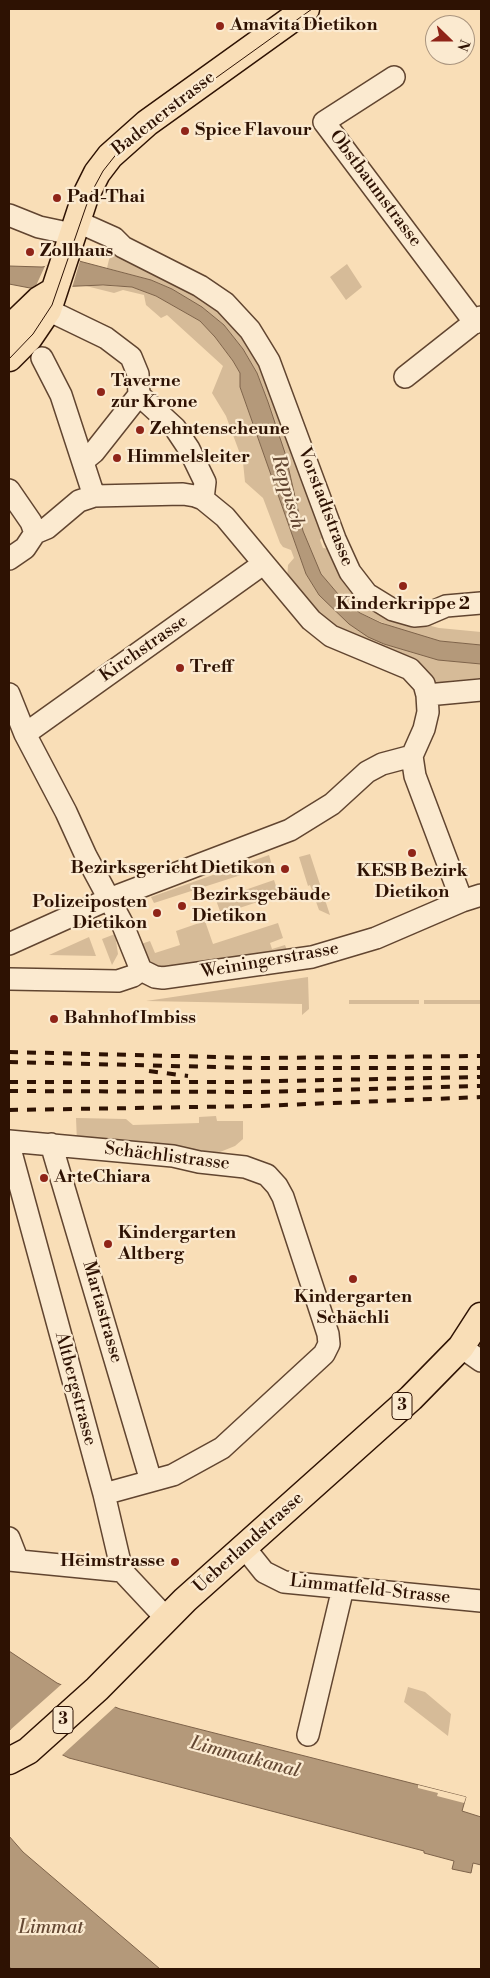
<!DOCTYPE html>
<html>
<head>
<meta charset="utf-8">
<style>
  body { margin:0 }
  #map { position:relative; width:490px; height:1978px; overflow:hidden; background:#f9deb7; font-family:"Libre Bodoni",serif }
  canvas { display:block }
  .frame { position:absolute; inset:0; border:10px solid #2e1203; pointer-events:none }
  .north { position:absolute; left:425px; top:15px; width:50px; height:50px; box-sizing:border-box; background:#fbead0; border:1px solid #a9947e; border-radius:50%; rotate:112deg; font-size:14px; font-weight:700; line-height:20px; text-align:center; color:#2e1203 }
  .north::after { content:''; display:block; margin:auto; width:18px; height:22px; background:#8f2418; clip-path:polygon(50% 0,100% 100%,50% 72%,0 100%) }
</style>
</head>
<body>
<div id="map">
<canvas width="490" height="1978"></canvas>
<div class="frame"></div>
<div class="north">N</div>
</div>
<script>
const ctx = document.querySelector('canvas').getContext('2d');
ctx.lineJoin = 'round';
function fillPath(path, color) { ctx.fillStyle = color; ctx.fill(path, 'evenodd'); }
const poly = rows => new Path2D(rows.map(r => 'M' + r).join(''));
function stroke(path, color, width, dash) { ctx.strokeStyle = color; ctx.lineWidth = width; ctx.lineCap = dash ? 'butt' : 'round'; ctx.setLineDash(dash || []); ctx.stroke(path); }
function drawText(font, color, halo, rows, align = 'center') {
  ctx.font = font + ' "Libre Bodoni",serif'; ctx.lineWidth = 4.5; ctx.setLineDash([]); ctx.textBaseline = 'middle'; ctx.strokeStyle = halo; ctx.fillStyle = color; for (const [text, x, y, turn = 0] of rows) {
    ctx.save(); ctx.translate(x, y); ctx.rotate((+turn || 0) * Math.PI / 180); ctx.textAlign = isNaN(turn) ? turn : align; if (halo) ctx.strokeText(text, 0, 0); ctx.fillText(text, 0, 0); ctx.restore();
  }
}
const green = poly([
  [112,247,206,301,232,323,259,360,324,536,320,540,323,548,331,549,408,620,439,628,481,632,481,645,440,641,407,633,360,613,344,601,321,574,312,555,303,531,296,497,268,402,257,373,243,349,224,325,202,307,172,289,151,280,107,268],
  [347,264,362,287,346,300,330,277],
  [82,285,132,287,156,296,200,321,215,337,233,361,240,373,240,387,306,574,319,595,384,644,438,659,481,664,481,678,448,681,448,685,438,684,327,627,287,581,288,565,294,558,291,550,283,547,280,543,263,498,245,482,243,462,226,416,212,393,223,366,167,315,161,318,146,305,144,295,123,290,114,293],
  [310,854,330,915,319,910,310,885,308,886,299,857],
  [269,855,272,865,154,903,151,897],
  [274,880,279,895,221,914,216,900],
  [205,921,213,944,278,923,283,938,270,943,272,949,285,945,287,950,185,968,160,968,148,959,141,944,150,941,155,953,180,945,176,931],
  [115,934,118,954,112,965,102,939],
  [89,937,96,956,49,955],
  [308,977,309,1009,302,1015,302,1004,146,1001],
  [349,1000,419,1000,419,1004,349,1004],
  [424,1000,480,1000,480,1004,424,1004],
  [216,1116,217,1121,243,1121,243,1139,235,1146,210,1156,77,1142,76,1118,126,1119,133,1125,199,1123,199,1117],
  [408,1687,425,1692,451,1714,448,1736,404,1702]
]);
const water = poly([
  [79,261,151,280,172,289,202,307,224,325,243,349,257,373,268,402,285,453,303,531,321,574,344,601,360,613,381,623,440,641,481,645,481,664,438,660,384,644,368,637,349,624,319,595,306,574,240,387,240,373,233,361,215,337,200,321,156,296,132,287,103,285,30,288,9,284,9,266,42,267,79,261],
  [9,1651,57,1683,120,1709,466,1797,462,1811,481,1817,481,1865,473,1863,471,1873,452,1869,454,1861,424,1853,424,1851,69,1758,9,1729,9,1651],
  [9,1836,23,1852,160,1969,11,1969,9,1966,9,1836]
]);
const pier = poly([
  [66,261,80,261,72,288,34,290,45,266],
  [63,1683,117,1705,60,1757,9,1731],
  [418,1785,466,1797,464,1803,437,1796,438,1793,418,1788]
]);
const minor = poly([
  [394,77,324,122,475,323],
  [9,215,39,227,72,234],
  [76,221,114,238,123,247,200,286,225,303,250,330,269,361,335,539,350,572,367,594,393,610,414,616,425,615,446,606,481,603],
  [48,310,106,338,131,357,138,374,139,395,94,452,83,461],
  [42,358,61,395,94,496],
  [405,377,481,317],
  [139,395,175,428,189,449,205,482,203,499],
  [9,490,31,522,35,533],
  [35,533,47,528,79,501,94,496,183,494,195,496,203,499,225,517,311,620,331,636,410,669,424,684,427,695,428,712,424,729,412,756,415,776,462,901],
  [9,559,25,548,35,533],
  [9,694,25,734,66,812,86,856,122,923,141,970],
  [427,695,481,690],
  [25,734,263,564],
  [9,944,109,899,290,830,332,804,367,772,382,764,412,756],
  [141,970,155,977,163,978,312,957,376,938,462,901,481,895],
  [9,979,118,981,133,976,141,970],
  [9,1141,173,1156,199,1162,245,1167,267,1175,277,1186,283,1197,328,1334,329,1344,324,1354,222,1448,173,1475,104,1494],
  [51,1144,151,1481],
  [9,1145,104,1494,122,1571,166,1618],
  [461,1347,481,1361],
  [9,1538,18,1561],
  [244,1547,264,1572,284,1582,481,1601],
  [9,1560,122,1571],
  [308,1735,343,1588]
]);
const major = poly([
  [9,329,39,300,54,291],
  [9,358,29,338,48,310,85,197,97,173,110,156,147,123,306,9],
  [9,1761,28,1751,97,1689,185,1600,411,1398,461,1347,481,1316]
]);
const tram = poly([
  [9,359,33,334,52,305,90,195,103,171,118,152,167,113,312,9]
]);
const rail = poly([
  [9,1052,258,1058,481,1056],
  [9,1062,257,1068,481,1068],
  [149,1071,188,1076],
  [9,1082,228,1082,481,1077],
  [9,1091,257,1092,481,1086],
  [9,1110,259,1106,481,1097]
]);
const markers = [
  [220,26,5,"#8f2418"],
  [185,131,5,"#8f2418"],
  [57,198,5,"#8f2418"],
  [30,252,5,"#8f2418"],
  [101,392,5,"#8f2418"],
  [140,430,5,"#8f2418"],
  [117,458,5,"#8f2418"],
  [403,586,5,"#8f2418"],
  [180,668,5,"#8f2418"],
  [412,853,5,"#8f2418"],
  [285,869,5,"#8f2418"],
  [182,906,5,"#8f2418"],
  [157,913,5,"#8f2418"],
  [54,1019,5,"#8f2418"],
  [44,1178,5,"#8f2418"],
  [108,1244,5,"#8f2418"],
  [353,1279,5,"#8f2418"],
  [175,1562,5,"#8f2418"]
];
const shields = [
  [402,1406,20],
  [63,1720,20]
];
const shieldNames = [
  ["3",402,1406],
  ["3",63,1720]
];
const poiNames = [
  ["Amavita Dietikon",230,26],
  ["Spice Flavour",195,131],
  ["Pad-Thai",67,198],
  ["Zollhaus",40,252],
  ["Taverne",111,382],
  ["zur Krone",111,403],
  ["Zehntenscheune",150,430],
  ["Himmelsleiter",127,458],
  ["Kinderkrippe 2",403,605,"center"],
  ["Treff",190,668],
  ["Bezirksgericht Dietikon",275,869,"right"],
  ["KESB Bezirk",412,872,"center"],
  ["Dietikon",412,893,"center"],
  ["Bezirksgebäude",192,896],
  ["Dietikon",192,917],
  ["Polizeiposten",147,903,"right"],
  ["Dietikon",147,924,"right"],
  ["Bahnhof Imbiss",64,1019],
  ["ArteChiara",54,1178],
  ["Kindergarten",118,1234],
  ["Altberg",118,1255],
  ["Kindergarten",353,1298,"center"],
  ["Schächli",353,1319,"center"],
  ["Heimstrasse",165,1562,"right"]
];
const streetNames = [
  ["Badenerstrasse",164,114,-38],
  ["Obstbaumstrasse",375,189,53],
  ["Vorstadtstrasse",325,507,69],
  ["Kirchstrasse",144,649,-35],
  ["Weiningerstrasse",270,961,-10],
  ["Schächlistrasse",167,1157,7],
  ["Martastrasse",102,1312,74],
  ["Altbergstrasse",75,1389,75],
  ["Ueberlandstrasse",249,1543,-42],
  ["Limmatfeld-Strasse",370,1590,6]
];
const waterNames = [
  ["Reppisch",287,492,74],
  ["Limmatkanal",245,1758,15],
  ["Limmat",51,1928]
];
fillPath(green, '#d6bb98');
fillPath(water, '#b4997a');
stroke(water, '#7e634a', 1);
fillPath(pier, '#f9deb7');
stroke(minor, '#614530', 24);
stroke(major, '#2e1203', 29);
stroke(minor, '#fbead0', 21);
stroke(major, '#f9deb7', 26);
stroke(tram, '#2e1203', 1);
stroke(rail, '#2e1203', 4, [9, 9]);
for (const [x, y, r, color] of markers) { const dot = new Path2D(); dot.arc(x, y, r, 0, 2 * Math.PI); ctx.fillStyle = color; ctx.fill(dot); stroke(dot, '#fbead0', 2); }
for (const [x, y, w] of shields) { const box = new Path2D(); box.roundRect(x - w / 2, y - 13.5, w, 27, 4); ctx.fillStyle = '#fbead0'; ctx.fill(box); stroke(box, '#2e1203', 1); }
drawText('bold 16px', '#2e1203', null, shieldNames);
drawText('bold 18px', '#2e1203', '#fbead0', poiNames, 'left');
drawText('18px', '#2e1203', '#fbead0', streetNames);
drawText('italic 19px', '#644833', '#fbead0', waterNames);
</script>
</body>
</html>
